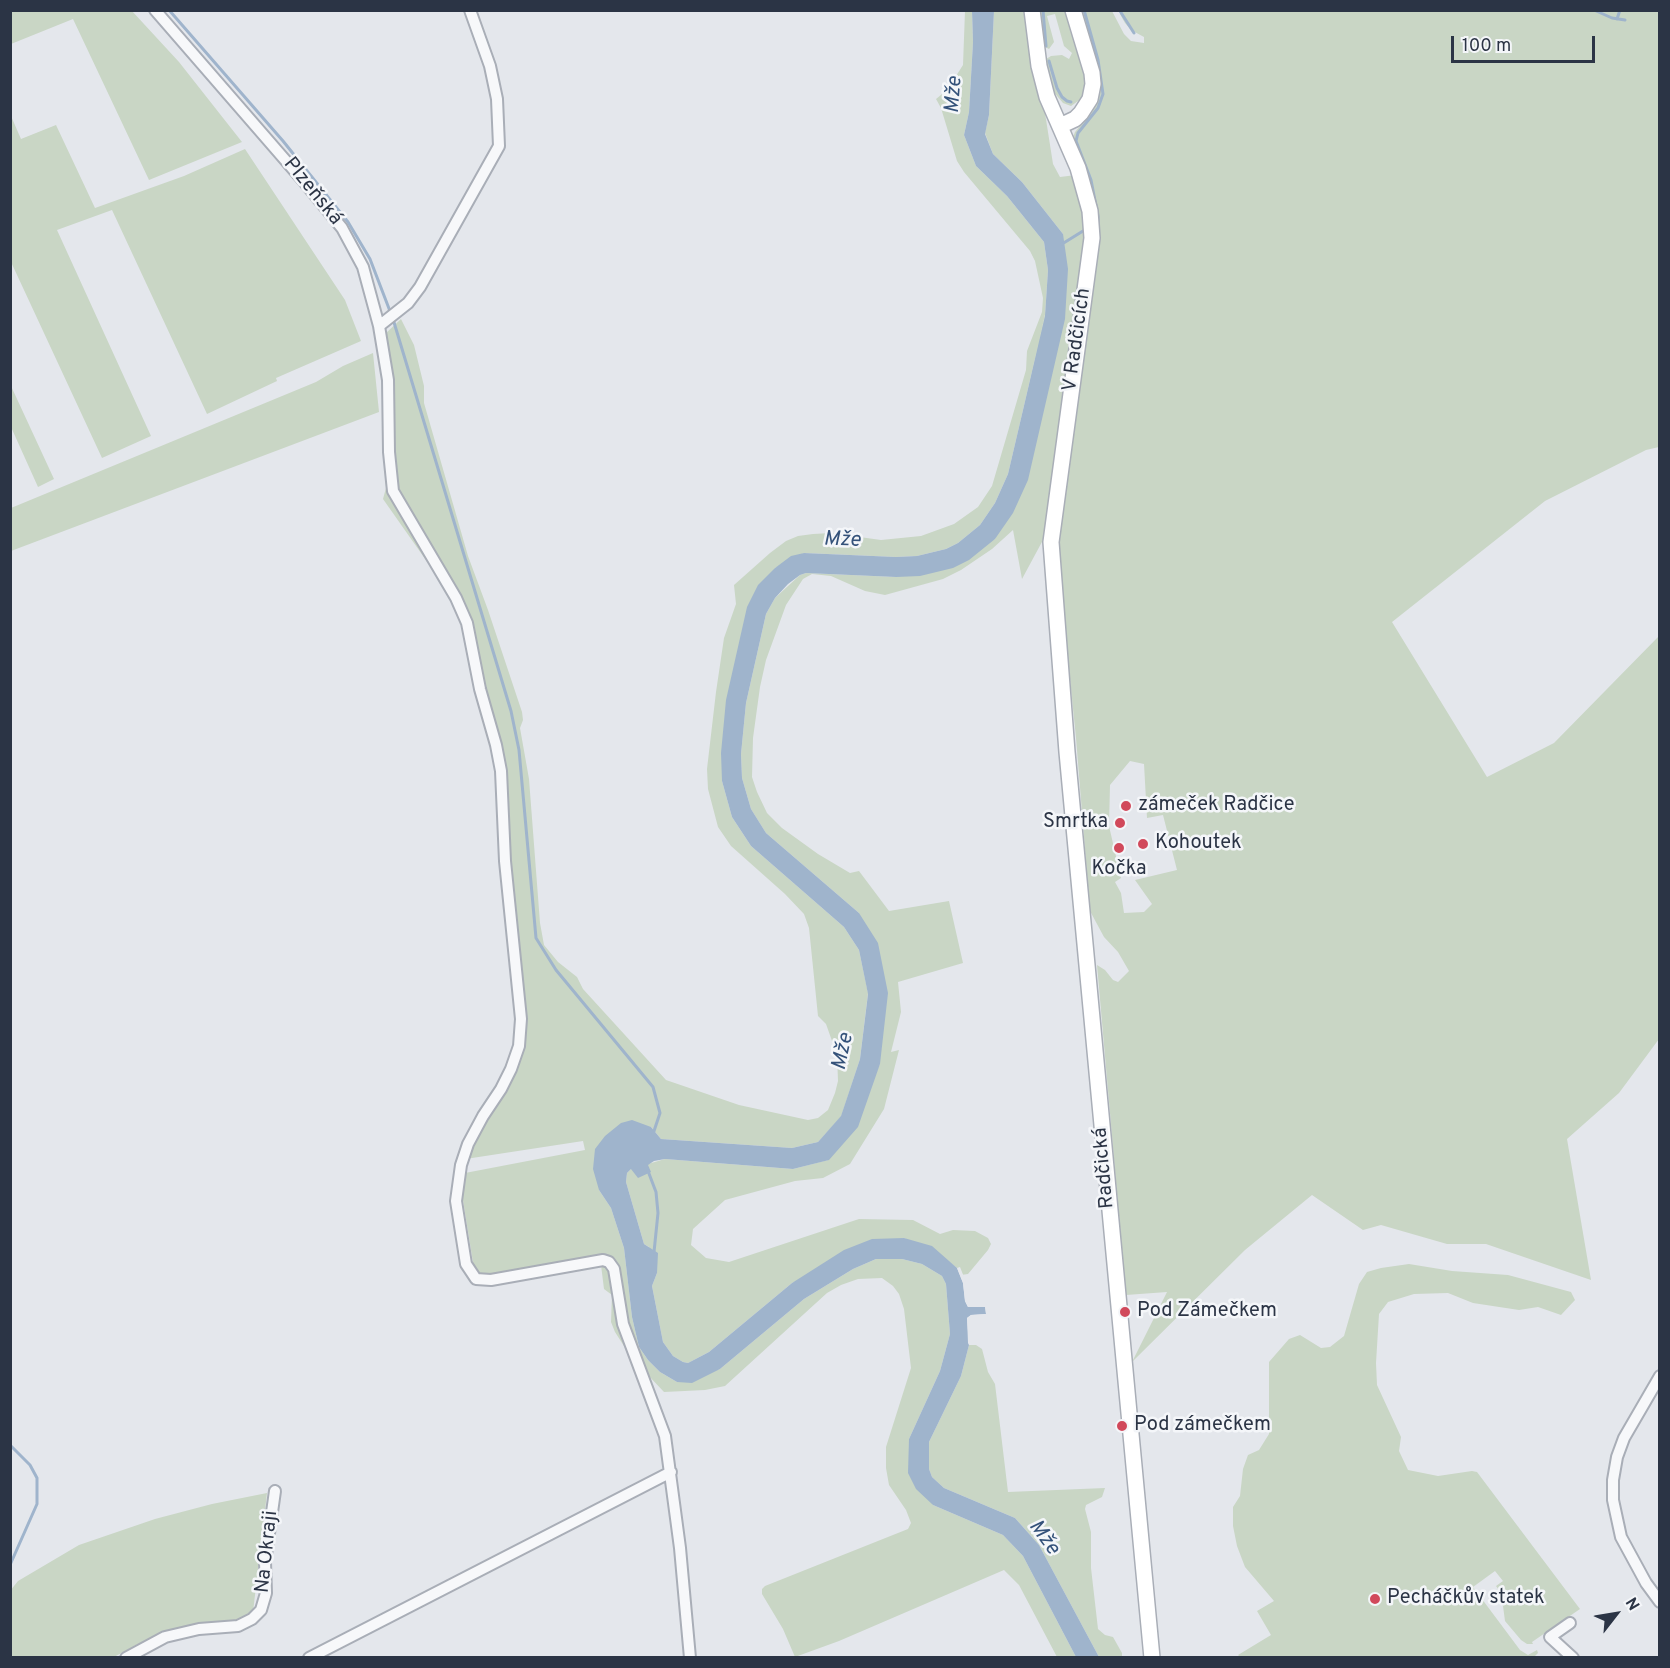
<!DOCTYPE html>
<html>
<head>
<meta charset="utf-8">
<style>
  body { margin:0 }
  #map { position:relative; width:1670px; height:1668px; overflow:hidden; background:#e4e7ec; font-family:Overpass,sans-serif }
  canvas { display:block }
  .frame { position:absolute; inset:0; border:12px solid #2b3445; pointer-events:none }
  .north { position:absolute; left:1586px; top:1584px; width:60px; height:60px; -webkit-text-stroke:4px #f4f6f9; paint-order:stroke; rotate:59deg; font-size:16px; font-weight:700; line-height:24px; text-align:center; color:#2b3445 }
  .north::after { content:''; display:block; margin:auto; width:21px; height:27px; background:#2b3445; clip-path:polygon(50% 0,100% 100%,50% 72%,0 100%) }
  .scale { position:absolute; left:1451px; top:36px; width:144px; height:27px; box-sizing:border-box; border:3px solid #2b3445; border-top:0; padding-left:8px; font-size:18px; line-height:21px; white-space:nowrap; color:#2b3445; -webkit-text-stroke:4px #f4f6f9; paint-order:stroke }
</style>
</head>
<body>
<div id="map">
<canvas width="1670" height="1668"></canvas>
<div class="frame"></div>
<div class="north">N</div>
<div class="scale">100 m</div>
</div>
<script>
const ctx = document.querySelector('canvas').getContext('2d');
ctx.lineJoin = 'round';
function fillPath(path, color) { ctx.fillStyle = color; ctx.fill(path, 'evenodd'); }
const poly = rows => new Path2D(rows.map(r => 'M' + r).join(''));
function stroke(path, color, width, dash) { ctx.strokeStyle = color; ctx.lineWidth = width; ctx.lineCap = dash ? 'butt' : 'round'; ctx.setLineDash(dash || []); ctx.stroke(path); }
function drawText(font, color, halo, rows, align = 'center') {
  ctx.font = font + ' Overpass,sans-serif'; ctx.lineWidth = 5; ctx.setLineDash([]); ctx.textBaseline = 'middle'; ctx.strokeStyle = halo; ctx.fillStyle = color; for (const [text, x, y, turn = 0] of rows) {
    ctx.save(); ctx.translate(x, y); ctx.rotate((+turn || 0) * Math.PI / 180); ctx.textAlign = isNaN(turn) ? turn : align; if (halo) ctx.strokeText(text, 0, 0); ctx.fillText(text, 0, 0); ctx.restore();
  }
}
const green = poly([
  [11,10,132,11,179,62,242,142,149,180,73,19,11,44],
  [965,11,972,11,973,42,969,112,964,135,976,166,1007,196,1044,242,1048,270,1045,316,1008,474,995,503,980,525,958,543,946,549,917,556,896,557,804,553,775,568,722,781,732,817,751,846,844,927,859,950,868,993,860,1059,841,1117,818,1142,792,1148,661,1139,651,1127,599,1190,611,1208,624,1248,632,1317,639,1347,648,1360,660,1372,677,1382,720,1369,804,1299,853,1269,876,1259,902,1259,922,1264,942,1276,946,1284,950,1334,940,1371,909,1439,933,1505,1003,1535,1023,1556,1076,1657,1057,1657,1019,1585,1004,1570,839,1641,795,1657,783,1629,762,1594,762,1589,765,1586,908,1529,911,1523,906,1510,889,1485,886,1468,886,1447,911,1368,904,1309,899,1294,893,1286,882,1278,858,1279,841,1285,827,1293,725,1386,705,1390,664,1392,631,1357,615,1332,611,1322,612,1295,604,1289,600,1257,524,1270,475,1275,461,1188,465,1173,585,1150,583,1141,459,1160,500,1083,513,1052,517,1030,499,780,458,611,442,583,383,499,386,488,383,438,392,406,389,352,385,334,401,319,414,345,424,386,424,403,468,556,488,610,522,712,523,720,520,728,529,779,540,923,544,945,558,962,577,977,583,989,666,1080,739,1105,808,1120,818,1118,828,1110,835,1093,838,1081,837,1055,826,1024,818,1016,809,928,804,914,785,894,731,846,718,827,708,789,707,769,716,692,724,638,736,604,734,585,770,553,786,541,798,536,813,534,831,533,881,540,921,536,954,524,978,507,992,486,1026,370,1027,351,1042,312,1043,298,1035,261,1030,251,964,172,957,161,941,108,936,99,947,90,963,65],
  [994,11,1026,11,1034,73,1045,113,1053,164,1060,177,1084,174,1072,140,1075,132,1092,112,1100,90,1099,77,1078,11,1112,11,1124,34,1131,41,1144,43,1144,37,1131,30,1125,23,1120,14,1121,11,1659,11,1659,447,1646,450,1545,501,1392,622,1487,777,1554,743,1659,636,1659,1039,1619,1093,1567,1139,1591,1280,1486,1244,1447,1244,1381,1225,1363,1230,1312,1195,1245,1250,1132,1362,1167,1292,1126,1295,1097,965,1105,970,1113,980,1118,982,1129,971,1118,952,1104,937,1090,911,1076,738,1060,580,1060,539,1064,496,1066,494,1098,252,1096,218,1043,540,1022,579,1013,530,992,549,961,570,943,579,885,595,865,591,831,576,812,574,803,579,786,605,766,660,760,687,753,738,752,777,757,792,767,813,782,828,818,854,850,873,859,871,889,911,949,901,963,963,898,982,901,1012,891,1052,899,1050,884,1109,850,1164,823,1178,795,1181,725,1200,693,1229,691,1245,706,1258,729,1262,859,1219,913,1220,940,1234,953,1230,975,1231,988,1238,991,1244,988,1250,968,1274,961,1275,957,1268,948,1261,904,1238,792,1283,709,1352,688,1363,683,1362,673,1356,663,1342,652,1286,657,1273,649,1247,644,1244,626,1182,627,1173,631,1169,665,1159,793,1169,828,1160,880,1064,859,913,766,833,751,809,742,778,741,754,746,703,766,614,775,598,800,575,806,573,896,577,995,539,1063,234,1022,182,993,154,985,133,989,115],
  [1130,761,1144,764,1147,818,1163,815,1177,870,1135,880,1152,904,1144,912,1124,913,1121,893,1115,882,1121,878,1109,826,1110,785],
  [1038,11,1066,11,1086,82,1081,99,1071,106,1063,103,1052,90,1045,63,1046,59,1051,56,1062,55,1069,59,1072,53,1064,46,1055,14,1047,16,1054,42,1049,49,1043,46],
  [11,116,21,139,56,125,95,208,184,176,245,149,345,300,361,341,276,378,277,381,207,414,112,210,57,230,151,436,102,458,11,262],
  [373,353,379,412,11,551,11,508,316,382,343,366],
  [11,386,54,479,38,487,11,427],
  [1409,1264,1452,1271,1508,1275,1571,1292,1575,1300,1561,1315,1538,1307,1519,1310,1473,1303,1448,1293,1414,1294,1388,1302,1379,1314,1376,1363,1377,1385,1401,1437,1399,1451,1408,1470,1438,1476,1472,1471,1477,1472,1580,1609,1532,1642,1533,1644,1527,1644,1521,1640,1505,1621,1503,1606,1494,1594,1499,1590,1496,1586,1503,1581,1495,1571,1473,1587,1520,1650,1528,1655,1537,1650,1538,1653,1534,1657,1240,1657,1238,1655,1271,1635,1257,1611,1274,1601,1245,1567,1237,1546,1233,1526,1233,1507,1240,1496,1243,1469,1248,1455,1259,1450,1269,1434,1269,1362,1289,1339,1300,1335,1321,1348,1330,1347,1344,1336,1359,1284,1367,1272,1381,1268],
  [969,1345,976,1345,982,1349,988,1372,995,1384,1008,1492,1105,1488,1102,1497,1086,1505,1085,1509,1091,1532,1091,1568,1098,1629,1105,1635,1113,1637,1122,1653,1122,1657,1099,1657,1039,1545,1015,1518,944,1488,932,1477,929,1469,929,1442,961,1376],
  [267,1493,253,1612,244,1619,189,1625,136,1645,114,1657,11,1657,10,1591,18,1581,79,1545,155,1519,212,1504]
]);
const water = poly([
  [972,11,994,11,989,115,985,134,993,154,1022,182,1063,234,1068,269,1065,319,1028,480,1013,513,995,539,969,560,953,568,920,576,896,577,806,573,800,575,788,584,775,598,766,614,746,703,741,754,742,778,751,809,766,833,859,913,878,943,888,993,880,1064,858,1127,829,1160,793,1169,665,1159,654,1161,648,1165,651,1172,638,1178,631,1169,627,1173,626,1182,644,1244,658,1253,657,1273,652,1286,663,1342,673,1356,683,1362,688,1363,709,1352,792,1283,844,1250,872,1239,904,1238,932,1246,957,1268,963,1283,965,1301,968,1307,985,1306,986,1314,971,1315,967,1318,969,1345,961,1376,929,1442,929,1469,932,1477,944,1488,1015,1518,1039,1545,1099,1657,1076,1657,1023,1556,1003,1535,933,1505,916,1489,908,1473,909,1439,940,1371,950,1334,946,1284,942,1276,922,1264,902,1259,876,1259,853,1269,804,1299,720,1369,692,1383,677,1382,660,1372,648,1360,639,1347,632,1317,624,1248,611,1208,599,1190,593,1169,595,1149,605,1136,621,1123,632,1120,651,1127,661,1139,792,1148,818,1142,841,1116,860,1059,868,994,859,950,844,927,751,846,732,817,722,781,721,753,726,700,747,607,758,585,775,568,791,556,804,553,896,557,917,556,946,549,958,543,980,525,995,503,1008,474,1045,316,1048,270,1044,242,1007,196,976,166,964,135,969,112,973,42]
]);
const pier = poly([
  [960,1267,966,1282,970,1304,986,1303,988,1306,988,1316,970,1319,972,1345,969,1345,968,1343,967,1318,971,1315,986,1314,985,1307,968,1307,965,1301,963,1283,957,1268]
]);
const stream = poly([
  [169,10,283,141,348,222,370,259,393,319,511,711,519,750,536,938,556,970,653,1087,660,1113,653,1134],
  [1043,10,1046,46],
  [1084,10,1098,60,1103,94,1098,108,1078,133,1076,141,1091,180,1098,216,1098,222],
  [1594,10,1612,18,1625,20],
  [1120,11,1134,33],
  [1617,19,1620,10],
  [1049,61,1057,88,1062,97,1067,101,1071,102],
  [1062,244,1083,231],
  [648,1171,656,1192,658,1213,654,1252],
  [10,1445,30,1465,37,1478,37,1504,10,1565]
]);
const street = poly([
  [155,10,306,184,342,228,363,267,379,326,388,380,389,452,393,491,456,598,467,623,480,689,496,745,501,771,505,861,521,1019,519,1046,511,1069,501,1089,483,1116,468,1144,461,1165,456,1201,466,1264,476,1279,491,1280,603,1260,609,1262,614,1269,623,1324,665,1436,680,1548,690,1658],
  [379,326,408,303,420,287,499,146,497,99,490,66,470,10],
  [1660,1376,1624,1438,1617,1457,1613,1480,1613,1500,1621,1537,1646,1583,1660,1602],
  [1570,1623,1550,1637,1573,1658],
  [126,1658,165,1637,199,1629,238,1626,252,1619,261,1610,266,1593,265,1562,275,1491],
  [309,1658,671,1472]
]);
const secondary = poly([
  [1032,10,1039,66,1047,97,1078,168,1090,211,1092,238,1051,542,1067,752,1152,1658],
  [1060,126,1075,119,1081,113,1090,99,1093,84,1092,73,1073,10]
]);
const markers = [
  [1126,806,6,"#d1495b"],
  [1120,823,6,"#d1495b"],
  [1143,844,6,"#d1495b"],
  [1119,848,6,"#d1495b"],
  [1125,1312,6,"#d1495b"],
  [1122,1426,6,"#d1495b"],
  [1375,1599,6,"#d1495b"]
];
const streetNames = [
  ["Plzeňská",312,192,51],
  ["V Radčicích",1078,340,-82],
  ["Radčická",1105,1168,-95],
  ["Na Okraji",268,1552,-84]
];
const poiNames = [
  ["zámeček Radčice",1138,806],
  ["Smrtka",1108,823,"right"],
  ["Kohoutek",1155,844],
  ["Kočka",1119,870,"center"],
  ["Pod Zámečkem",1137,1312],
  ["Pod zámečkem",1134,1426],
  ["Pecháčkův statek",1387,1599]
];
const waterNames = [
  ["Mže",955,95,-86],
  ["Mže",842,541,2],
  ["Mže",844,1052,-78],
  ["Mže",1043,1538,54]
];
fillPath(green, '#c9d6c5');
fillPath(water, '#9fb4cc');
fillPath(pier, '#e4e7ec');
stroke(stream, '#9fb4cc', 3);
stroke(street, '#a9aeb7', 14);
stroke(secondary, '#a9aeb7', 18);
stroke(street, '#f7f8fa', 10);
stroke(secondary, '#fff', 15);
for (const [x, y, r, color] of markers) { const dot = new Path2D(); dot.arc(x, y, r, 0, 2 * Math.PI); ctx.fillStyle = color; ctx.fill(dot); stroke(dot, '#f4f6f9', 2); }
drawText('20px', '#2b3445', '#f4f6f9', streetNames);
drawText('20px', '#2b3445', '#f4f6f9', poiNames, 'left');
drawText('italic 21px', '#34527a', '#f4f6f9', waterNames);
</script>
</body>
</html>
